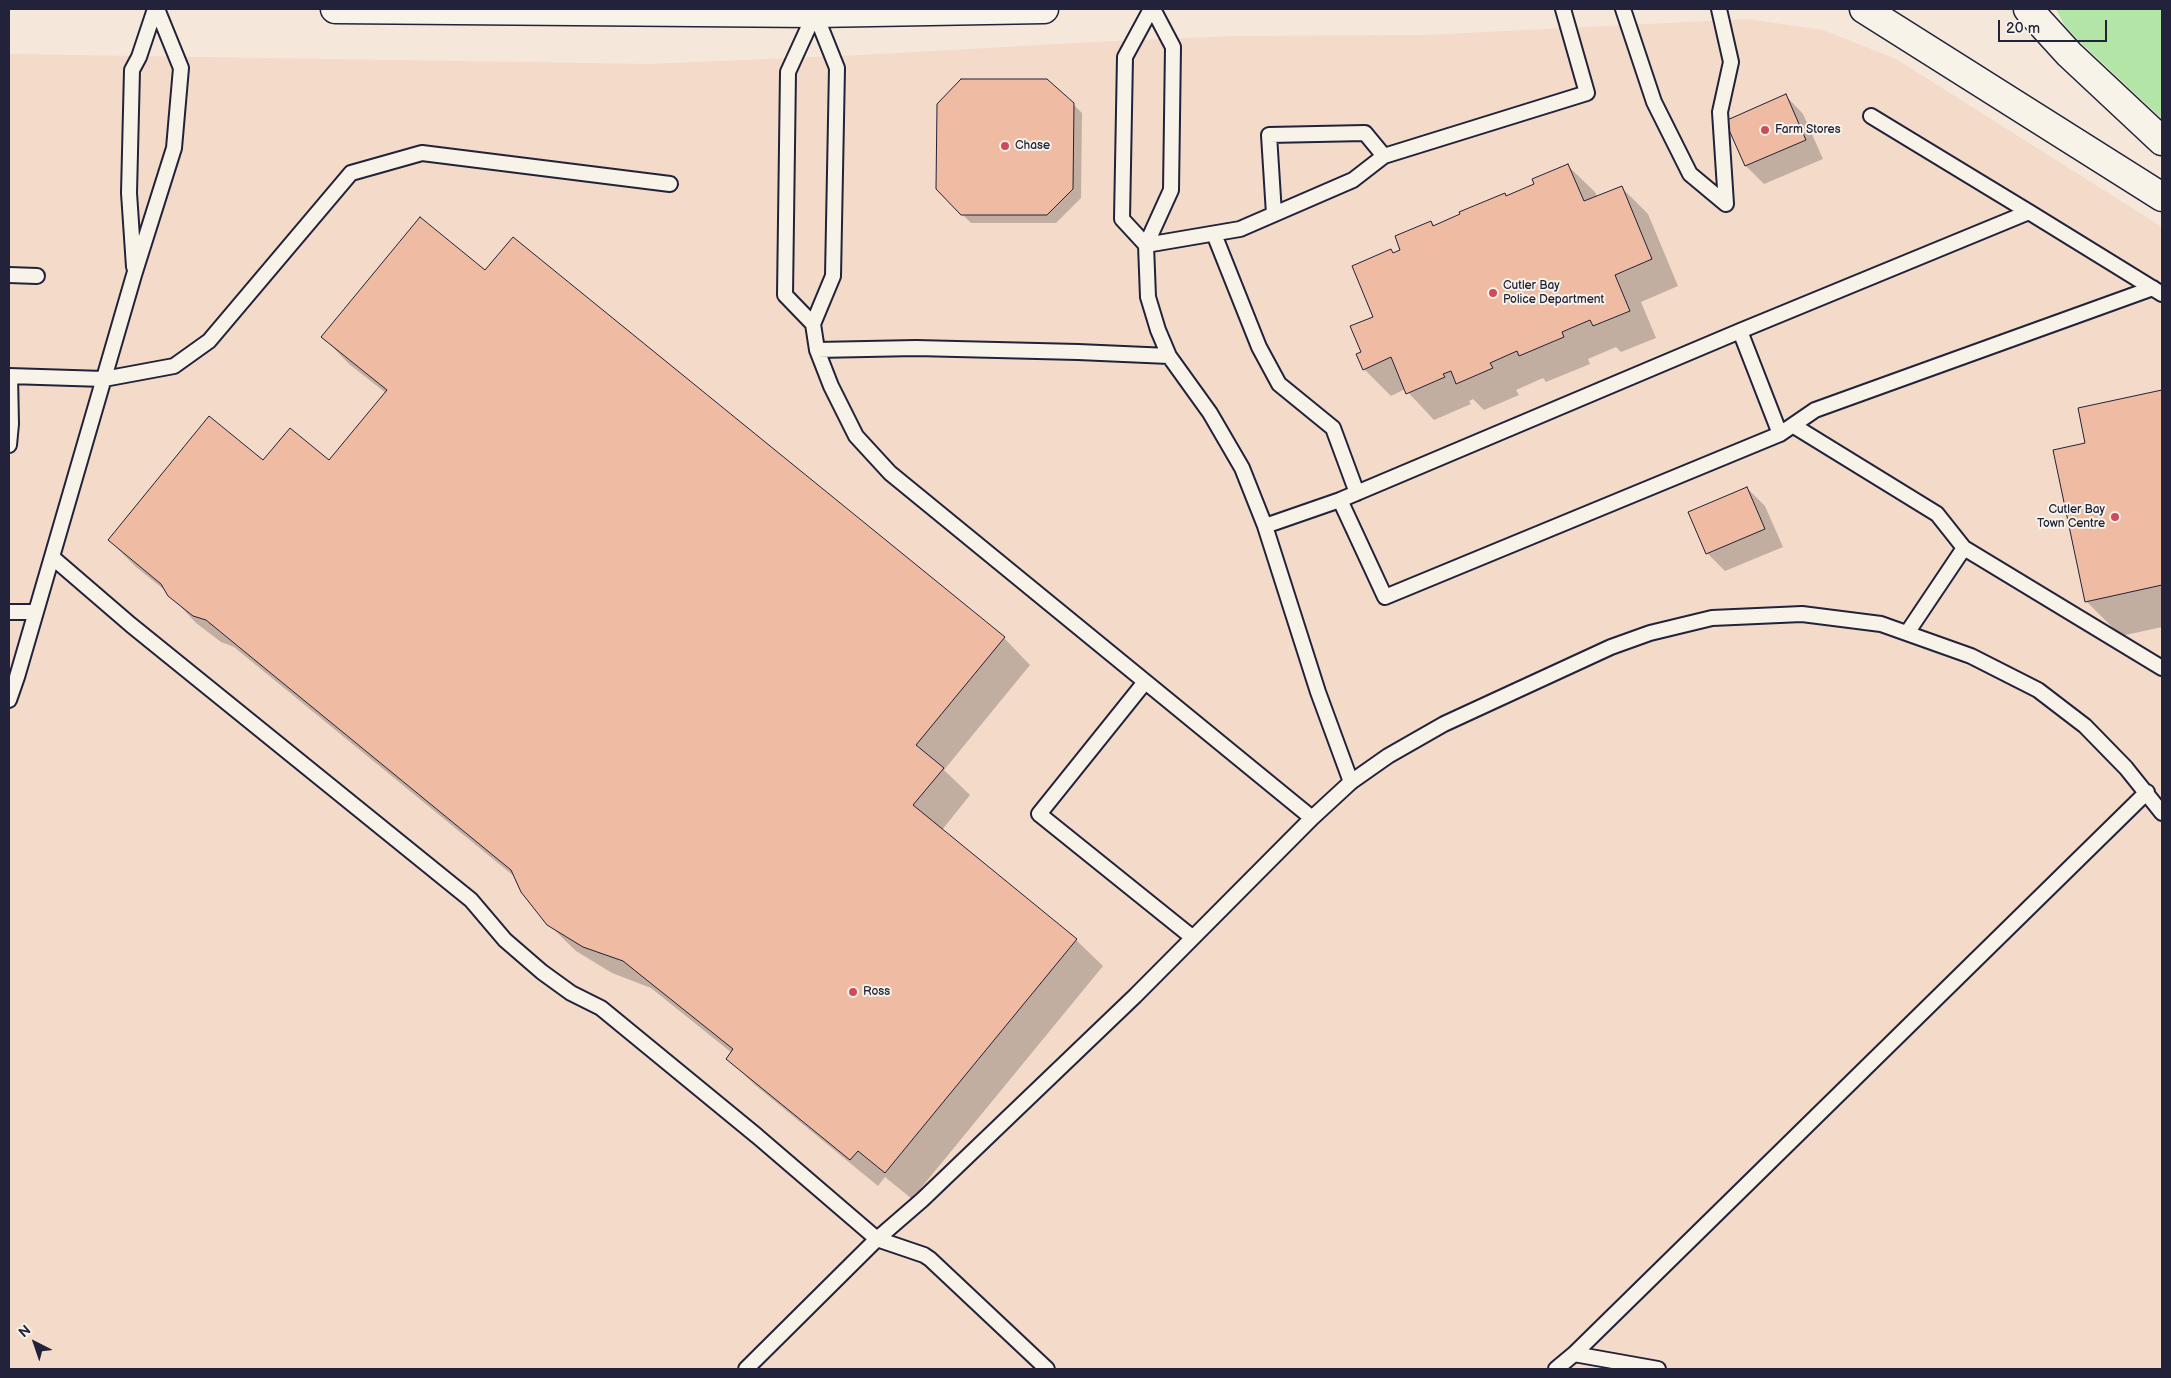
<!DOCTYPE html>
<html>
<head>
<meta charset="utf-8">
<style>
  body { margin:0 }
  #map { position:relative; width:2171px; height:1378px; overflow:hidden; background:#f5e8da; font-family:"Balsamiq Sans",sans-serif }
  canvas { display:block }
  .frame { position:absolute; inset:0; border:10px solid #22223b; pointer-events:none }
  .north { position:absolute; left:10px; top:1318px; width:50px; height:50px; -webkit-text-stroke:4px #f7f3e8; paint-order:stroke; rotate:319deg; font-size:14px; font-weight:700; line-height:20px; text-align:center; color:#22223b }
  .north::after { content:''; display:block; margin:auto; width:18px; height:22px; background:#22223b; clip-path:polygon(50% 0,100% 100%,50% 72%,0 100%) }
  .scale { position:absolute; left:1998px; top:20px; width:109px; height:22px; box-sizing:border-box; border:2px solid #22223b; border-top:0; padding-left:6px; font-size:15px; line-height:18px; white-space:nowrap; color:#22223b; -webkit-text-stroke:4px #f7f3e8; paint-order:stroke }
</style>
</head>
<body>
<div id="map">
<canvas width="2171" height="1378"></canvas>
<div class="frame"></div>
<div class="north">N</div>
<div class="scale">20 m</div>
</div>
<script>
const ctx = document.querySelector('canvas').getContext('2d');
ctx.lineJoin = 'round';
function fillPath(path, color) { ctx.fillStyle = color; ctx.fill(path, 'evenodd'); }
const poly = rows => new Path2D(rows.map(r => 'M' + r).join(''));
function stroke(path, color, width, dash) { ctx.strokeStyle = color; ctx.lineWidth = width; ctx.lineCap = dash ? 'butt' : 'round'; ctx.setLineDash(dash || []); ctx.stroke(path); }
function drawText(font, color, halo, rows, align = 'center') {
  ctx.font = font + ' "Balsamiq Sans",sans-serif'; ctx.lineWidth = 4; ctx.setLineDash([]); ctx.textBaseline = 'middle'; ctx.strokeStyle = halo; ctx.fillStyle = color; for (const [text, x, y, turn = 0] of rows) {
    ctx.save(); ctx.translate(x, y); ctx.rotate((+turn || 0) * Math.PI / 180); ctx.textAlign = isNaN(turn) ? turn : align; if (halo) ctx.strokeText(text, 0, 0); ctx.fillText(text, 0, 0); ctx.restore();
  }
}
const built = poly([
  [1747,19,1823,30,1896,59,2162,227,2162,1369,9,1369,9,54,649,64,861,55,1093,42,1234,36,1425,35]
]);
const green = poly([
  [2056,9,2162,9,2162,119,2080,42,2065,26]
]);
const shadow = poly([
  [1785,95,1803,114,1823,159,1764,184,1746,166,1726,121],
  [1073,104,1082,113,1081,198,1056,223,971,223,937,189],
  [1568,166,1595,192,1597,197,1621,187,1648,214,1678,286,1641,302,1656,338,1621,352,1616,347,1588,359,1590,364,1546,382,1543,378,1516,390,1519,395,1484,410,1473,399,1469,401,1471,404,1434,420,1405,389,1391,396,1364,369,1391,251,1394,254,1402,250,1431,222,1435,226,1507,197,1536,185],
  [485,272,1004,638,1030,665,944,770,970,795,942,830,1076,940,1103,966,912,1199,885,1177,878,1186,755,1085,728,1059,732,1053,651,988,612,973,576,951,548,924,515,877,234,647,221,642,196,623,167,592,136,567,109,540,263,462,329,462,386,393,349,364,323,337],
  [2162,391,2162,627,2121,636,2086,601,2086,444,2079,409],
  [1747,488,1765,506,1783,547,1725,571,1707,553]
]);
const building = poly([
  [961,79,1047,79,1074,103,1073,189,1047,215,961,215,936,189,937,104,961,79],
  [1786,94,1806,140,1745,166,1725,121,1786,94],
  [1568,164,1584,201,1622,186,1652,259,1615,275,1630,311,1593,326,1590,320,1562,332,1564,337,1519,356,1517,351,1490,363,1493,368,1456,384,1451,371,1443,374,1445,377,1406,394,1391,357,1363,370,1356,354,1361,352,1350,326,1373,317,1352,266,1391,249,1393,253,1400,250,1395,236,1431,221,1433,226,1460,214,1459,212,1505,193,1506,196,1534,184,1532,179,1568,164],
  [420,217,485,270,513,237,1005,637,916,745,944,768,913,805,1077,939,885,1173,858,1151,850,1160,726,1059,733,1049,623,961,583,947,547,925,521,892,511,870,206,620,193,616,168,596,161,584,108,540,209,416,263,460,290,428,329,460,387,390,321,337,420,217],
  [2162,390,2162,585,2085,602,2053,450,2085,443,2078,408,2162,390],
  [1747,487,1765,529,1706,554,1688,512,1747,487]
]);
const lane = poly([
  [1153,9,1173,47,1171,190,1146,245,1148,297,1158,330,1169,356,1210,413,1242,468,1265,526,1318,692,1351,782],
  [1623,9,1654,102,1690,174,1726,204,1720,112,1731,62,1719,9],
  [815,13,837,68,833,276,813,324,817,350,831,386,856,436,890,473,1312,818],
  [1871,116,2029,212],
  [1274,214,1269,135,1365,133,1384,156],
  [1214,234,1259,347,1279,384,1333,428,1357,493],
  [1146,245,1240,229,1353,180,1384,156,1587,93,1563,9],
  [1146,245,1122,219,1125,57,1151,9],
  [134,267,129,193,132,70,139,57,155,9],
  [9,275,37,276],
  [813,324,785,295,788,72,815,13],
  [1740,331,1780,434],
  [817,350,916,348,1078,352,1169,356],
  [9,376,104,379,174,366,209,341,351,173,422,153,670,184],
  [1794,426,1937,514,1964,548,2162,668],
  [9,445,11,424,10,376],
  [1340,500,1385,597,1780,434,1815,410,2153,288],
  [1265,526,1340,500,1740,331,2029,212,2162,294],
  [52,557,131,625,471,900,505,940,542,972,571,993,601,1008,757,1136,877,1239,924,1255,930,1259,1047,1369],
  [9,612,36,612],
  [1907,633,1964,548],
  [1145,682,1039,814,1192,937],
  [9,700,17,677,134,275,174,148,181,68,157,9],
  [1574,1354,1658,1369],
  [746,1369,877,1239,922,1200,1135,996,1312,818,1351,782,1388,756,1444,724,1611,647,1650,633,1712,618,1802,614,1881,624,1971,656,2038,690,2085,726,2126,768,2162,813],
  [1556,1369,1574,1354,2147,792]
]);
const primary = poly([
  [335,9,815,13,1044,9],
  [1864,9,2162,197],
  [2028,9,2069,54,2162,141]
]);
const markers = [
  [1765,130,5,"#d1495b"],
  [1005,146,5,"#d1495b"],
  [1493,293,5,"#d1495b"],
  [2115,517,5,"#d1495b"],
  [853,992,5,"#d1495b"]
];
const poiNames = [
  ["Farm Stores",1775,130],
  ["Chase",1015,146],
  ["Cutler Bay",1503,286],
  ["Police Department",1503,300],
  ["Cutler Bay",2105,510,"right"],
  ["Town Centre",2105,524,"right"],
  ["Ross",863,992]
];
fillPath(built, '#f3dac9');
fillPath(green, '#b2e5a6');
fillPath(shadow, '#0003');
fillPath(building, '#efbba2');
stroke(building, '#22223b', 1);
stroke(lane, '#22223b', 18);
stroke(primary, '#22223b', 31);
stroke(lane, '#f7f3e8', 14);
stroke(primary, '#f7f3e8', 28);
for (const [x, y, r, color] of markers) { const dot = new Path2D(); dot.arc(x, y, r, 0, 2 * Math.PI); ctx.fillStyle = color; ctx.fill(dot); stroke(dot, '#f7f3e8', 2); }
drawText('12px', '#22223b', '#f7f3e8', poiNames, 'left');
</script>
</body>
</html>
